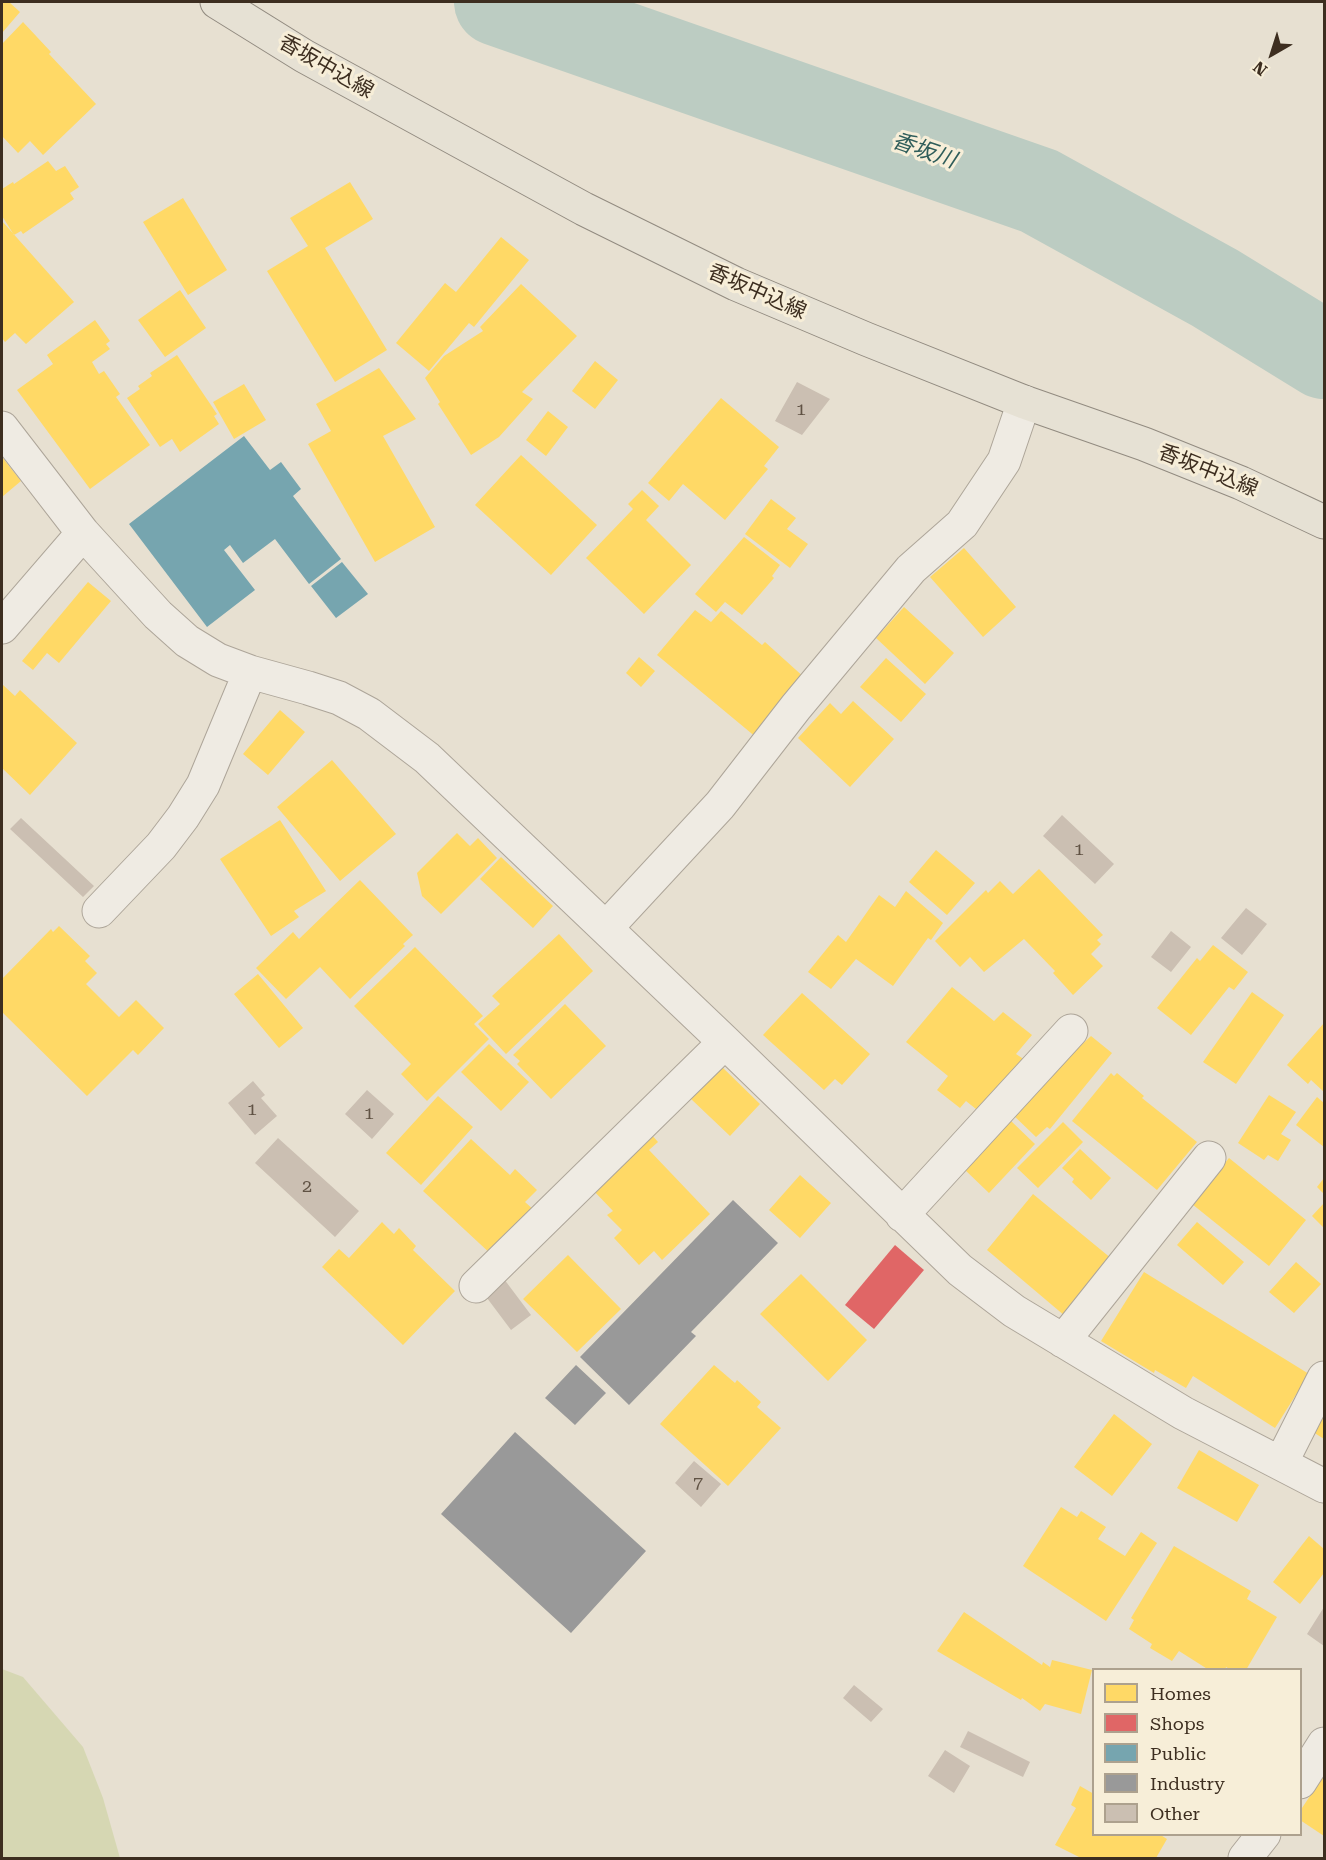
<!DOCTYPE html>
<html>
<head>
<meta charset="utf-8">
<style>
  body { margin:0 }
  #map { position:relative; width:1326px; height:1860px; overflow:hidden; background:#e7e0d1; font-family:"Roboto Serif",serif }
  canvas { display:block }
  .frame { position:absolute; inset:0; border:3px solid #3d2e20; pointer-events:none }
  .legend { position:absolute; left:1092px; top:1668px; width:210px; height:168px; box-sizing:border-box; background:#f7eed8; border:2px solid #ada18e; margin:0; padding:8px 10px; list-style:none; font-size:18px; color:#3d2e20 }
  .legend li { display:flex; align-items:center; gap:12px; height:30px }
  .legend b { width:30px; border:2px solid #ada18e }
  .north { position:absolute; left:1242px; top:24px; width:60px; height:60px; -webkit-text-stroke:4px #f7eed8; paint-order:stroke; rotate:219deg; font-size:16px; font-weight:700; line-height:24px; text-align:center; color:#3d2e20 }
  .north::after { content:''; display:block; margin:auto; width:21px; height:27px; background:#3d2e20; clip-path:polygon(50% 0,100% 100%,50% 72%,0 100%) }
</style>
</head>
<body>
<div id="map">
<canvas width="1326" height="1860"></canvas>
<div class="frame"></div>
<ul class="legend">
<li><b style="height:16px;background:#ffd966"></b>Homes</li>
<li><b style="height:16px;background:#e06666"></b>Shops</li>
<li><b style="height:16px;background:#76a5af"></b>Public</li>
<li><b style="height:16px;background:#999"></b>Industry</li>
<li><b style="height:16px;background:#cbbfb2"></b>Other</li>
</ul>
<div class="north">N</div>
</div>
<script>
const ctx = document.querySelector('canvas').getContext('2d');
ctx.lineJoin = 'round';
function fillPath(path, color) { ctx.fillStyle = color; ctx.fill(path, 'evenodd'); }
const poly = rows => new Path2D(rows.map(r => 'M' + r).join(''));
function stroke(path, color, width, dash) { ctx.strokeStyle = color; ctx.lineWidth = width; ctx.lineCap = dash ? 'butt' : 'round'; ctx.setLineDash(dash || []); ctx.stroke(path); }
function drawText(font, color, halo, rows, align = 'center') {
  ctx.font = font + ' "Roboto Serif","Noto Sans JP",serif'; ctx.lineWidth = 6; ctx.setLineDash([]); ctx.textBaseline = 'middle'; ctx.strokeStyle = halo; ctx.fillStyle = color; for (const [text, x, y, turn = 0] of rows) {
    ctx.save(); ctx.translate(x, y); ctx.rotate((+turn || 0) * Math.PI / 180); ctx.textAlign = isNaN(turn) ? turn : align; if (halo) ctx.strokeText(text, 0, 0); ctx.fillText(text, 0, 0); ctx.restore();
  }
}
const green = poly([
  [2,1669,23,1677,83,1747,103,1798,120,1858,2,1858]
]);
const homes = poly([
  [2,2,9,2,20,12,2,33],
  [23,22,51,52,49,54,96,104,43,155,30,141,18,153,2,136,2,44],
  [48,161,56,171,65,166,79,187,70,193,74,199,23,234,21,231,14,235,2,216,2,189,13,182,14,184],
  [350,182,373,219,325,248,387,350,335,382,267,271,308,246,290,218],
  [183,198,227,270,188,295,143,222],
  [2,221,74,302,26,344,15,333,5,342,2,338],
  [501,237,529,260,474,327,469,323,429,371,396,343,445,283,456,292],
  [521,284,577,336,522,392,533,399,499,437,471,455,438,404,440,402,425,378,444,356,483,331,480,327],
  [180,290,206,328,165,357,138,320],
  [95,320,110,341,106,344,110,349,92,362,99,374,104,371,120,394,116,397,150,445,90,489,17,390,53,364,47,355],
  [177,355,217,414,214,416,219,424,180,452,172,439,160,447,127,398,140,389,138,386,152,376,150,373],
  [595,361,618,380,595,409,572,391],
  [379,368,416,419,383,436,435,527,375,562,308,444,331,431,316,404],
  [244,384,266,420,234,439,213,402],
  [721,398,779,447,764,466,768,469,725,520,683,484,669,501,648,483],
  [548,411,568,427,546,456,526,440],
  [521,455,597,525,551,575,475,505],
  [2,457,21,481,2,497],
  [642,490,659,506,646,520,691,565,644,614,586,558,633,509,628,504],
  [771,499,796,518,787,529,808,544,790,568,745,534],
  [744,537,780,565,772,576,774,578,742,615,725,602,716,612,695,594],
  [964,548,1016,607,983,637,930,577],
  [88,582,111,601,59,663,47,653,33,670,22,661],
  [904,607,954,653,925,684,876,638],
  [695,610,711,622,721,611,762,645,765,642,806,679,757,738,657,655],
  [639,657,655,671,641,687,626,673],
  [886,658,926,694,901,722,860,687],
  [3,685,15,696,20,690,77,743,30,795,2,768],
  [853,701,894,739,850,787,798,738,830,703,841,714],
  [280,710,305,732,268,775,243,754],
  [332,760,396,834,340,881,277,807],
  [280,820,326,891,294,911,299,917,271,936,220,859],
  [457,833,470,846,478,838,497,858,441,914,422,896,417,873],
  [936,850,975,883,947,915,909,882],
  [501,857,553,906,533,928,480,879],
  [1039,869,1103,935,1097,940,1101,944,1091,954,1103,966,1073,995,1053,973,1055,971,1024,939,984,972,970,957,960,967,935,941,986,890,988,893,1000,881,1013,894],
  [360,880,413,935,403,944,405,946,350,999,320,967,286,999,256,968,293,932,299,939],
  [906,891,943,923,931,940,928,938,893,986,856,959,831,989,808,972,838,935,846,942,879,895,895,907],
  [59,926,90,956,85,961,97,973,86,984,119,1017,136,1000,164,1028,138,1055,133,1050,87,1096,2,1012,2,979,51,929,53,932],
  [559,934,593,971,506,1054,478,1024,500,1004,492,996],
  [1213,945,1248,972,1234,990,1229,987,1191,1035,1157,1008,1197,958,1200,961],
  [415,947,483,1016,474,1024,489,1039,427,1101,401,1074,411,1064,354,1006],
  [258,974,303,1028,279,1048,234,994],
  [952,987,994,1021,1003,1012,1032,1035,1016,1054,1025,1060,981,1113,966,1101,960,1108,937,1090,948,1076,906,1042],
  [1252,992,1284,1015,1236,1084,1203,1062],
  [802,993,870,1054,842,1085,835,1079,824,1090,763,1035],
  [565,1004,606,1046,551,1099,517,1064,520,1061,513,1055],
  [1324,1023,1324,1092,1311,1080,1308,1084,1287,1065],
  [1091,1036,1112,1053,1050,1129,1047,1127,1036,1137,1010,1112],
  [489,1044,529,1082,501,1111,461,1072],
  [721,1066,760,1104,730,1136,690,1098],
  [1111,1073,1114,1076,1117,1073,1144,1096,1142,1098,1197,1142,1157,1190,1072,1121],
  [1269,1095,1296,1112,1281,1134,1291,1140,1278,1161,1268,1155,1264,1160,1238,1143],
  [438,1096,473,1127,421,1185,386,1153],
  [1317,1097,1324,1103,1324,1147,1296,1125],
  [1010,1120,1035,1144,989,1193,964,1169],
  [1063,1122,1083,1142,1038,1188,1017,1168],
  [651,1134,658,1142,649,1150,710,1214,662,1260,654,1251,639,1265,614,1238,622,1230,607,1215,613,1211,592,1189],
  [471,1139,510,1175,515,1169,537,1190,525,1202,535,1211,493,1256,423,1191],
  [1080,1149,1111,1178,1091,1200,1072,1182,1074,1179,1062,1168],
  [1229,1158,1306,1220,1269,1266,1192,1204],
  [800,1175,831,1203,800,1238,769,1210],
  [1324,1178,1324,1194,1317,1187],
  [1033,1194,1112,1259,1065,1316,987,1250],
  [1324,1203,1324,1228,1312,1216],
  [382,1222,394,1234,399,1228,416,1246,413,1250,455,1291,403,1345,322,1267,339,1249,349,1258],
  [1197,1222,1244,1262,1223,1285,1177,1245],
  [568,1255,621,1309,577,1352,523,1299],
  [1296,1262,1321,1284,1294,1313,1269,1292],
  [1144,1272,1309,1374,1275,1428,1193,1376,1186,1388,1155,1370,1154,1373,1101,1341],
  [801,1274,867,1340,828,1381,760,1314],
  [714,1365,735,1383,737,1380,761,1402,757,1407,781,1428,728,1486,660,1424],
  [1324,1413,1324,1439,1313,1432],
  [1114,1414,1152,1444,1112,1496,1074,1467],
  [1199,1450,1259,1485,1237,1522,1177,1488],
  [1061,1507,1077,1517,1081,1511,1106,1527,1098,1539,1125,1556,1141,1532,1157,1543,1106,1621,1023,1566],
  [1309,1536,1324,1549,1324,1573,1300,1604,1273,1582],
  [1174,1546,1251,1591,1247,1599,1277,1617,1246,1670,1231,1670,1226,1667,1225,1670,1209,1670,1179,1651,1172,1661,1150,1648,1152,1644,1129,1629,1134,1620,1131,1618],
  [964,1612,1042,1665,1043,1662,1050,1667,1052,1660,1092,1670,1081,1714,1045,1704,1040,1711,1022,1698,1021,1700,937,1651],
  [1324,1775,1324,1836,1300,1820,1300,1811],
  [1080,1786,1094,1794,1094,1834,1159,1834,1167,1839,1156,1858,1081,1858,1055,1845,1076,1808,1071,1805]
]);
const shops = poly([
  [895,1245,924,1270,874,1329,845,1305]
]);
const public = poly([
  [244,436,270,470,281,462,301,489,293,496,341,559,309,584,275,539,243,563,230,545,224,550,255,590,207,627,129,524],
  [342,562,368,594,336,618,311,586]
]);
const industry = poly([
  [733,1200,778,1243,691,1332,696,1336,629,1405,580,1357],
  [576,1365,606,1393,575,1425,545,1398],
  [515,1432,646,1551,571,1633,441,1514]
]);
const river = poly([
  [498,2,1039,191,1215,288,1324,355]
]);
const building = poly([
  [797,382,830,399,802,435,775,421],
  [1062,815,1114,864,1095,884,1043,836],
  [21,818,94,886,83,897,10,829],
  [1246,908,1267,924,1242,955,1221,938],
  [1171,931,1191,947,1171,972,1151,957],
  [253,1081,265,1095,261,1098,277,1116,255,1135,228,1103],
  [367,1090,394,1114,372,1139,345,1114],
  [278,1138,359,1211,335,1237,255,1163],
  [504,1279,531,1315,511,1330,484,1294],
  [694,1461,721,1484,701,1507,675,1483],
  [1324,1607,1324,1646,1307,1634],
  [854,1685,883,1709,871,1722,843,1698],
  [968,1731,1030,1762,1023,1777,960,1747],
  [945,1750,970,1766,954,1793,928,1776]
]);
const minor = poly([
  [2,428,83,533,158,615,187,641,218,660,250,672,308,688,339,698,369,714,427,758,725,1042,960,1270,1014,1311,1183,1413,1324,1486],
  [2,627,83,533],
  [99,911,161,846,183,817,203,785,250,672],
  [606,928,720,805,796,707,911,569,962,524,1004,461,1024,402],
  [902,1215,1071,1031],
  [476,1286,725,1042],
  [1063,1341,1209,1158],
  [1281,1463,1324,1378],
  [1300,1782,1324,1744],
  [1245,1858,1264,1834]
]);
const major = poly([
  [217,2,304,56,584,209,736,284,866,339,1024,402,1144,444,1241,483,1324,522]
]);
const numberNames = [
  ["1",801,410],
  ["1",1079,850],
  ["1",252,1110],
  ["1",369,1114],
  ["2",307,1187],
  ["7",698,1484]
];
const streetNames = [
  ["香坂中込線",326,67,30],
  ["香坂中込線",757,292,24],
  ["香坂中込線",1208,471,22]
];
const waterNames = [
  ["香坂川",924,151,19]
];
fillPath(green, '#d6d7b3');
fillPath(homes, '#ffd966');
fillPath(shops, '#e06666');
fillPath(public, '#76a5af');
fillPath(industry, '#999');
stroke(river, '#bcccc2', 88);
fillPath(building, '#cbbfb2');
stroke(minor, '#ada599', 35);
stroke(major, '#928b80', 35);
stroke(minor, '#efebe3', 33);
stroke(major, '#e6e1d4', 33);
drawText('18px', '#605244', null, numberNames);
drawText('21px', '#3d2e20', '#f7eed8', streetNames);
drawText('italic 22px', '#2f5d5a', '#f7eed8', waterNames);
</script>
</body>
</html>
